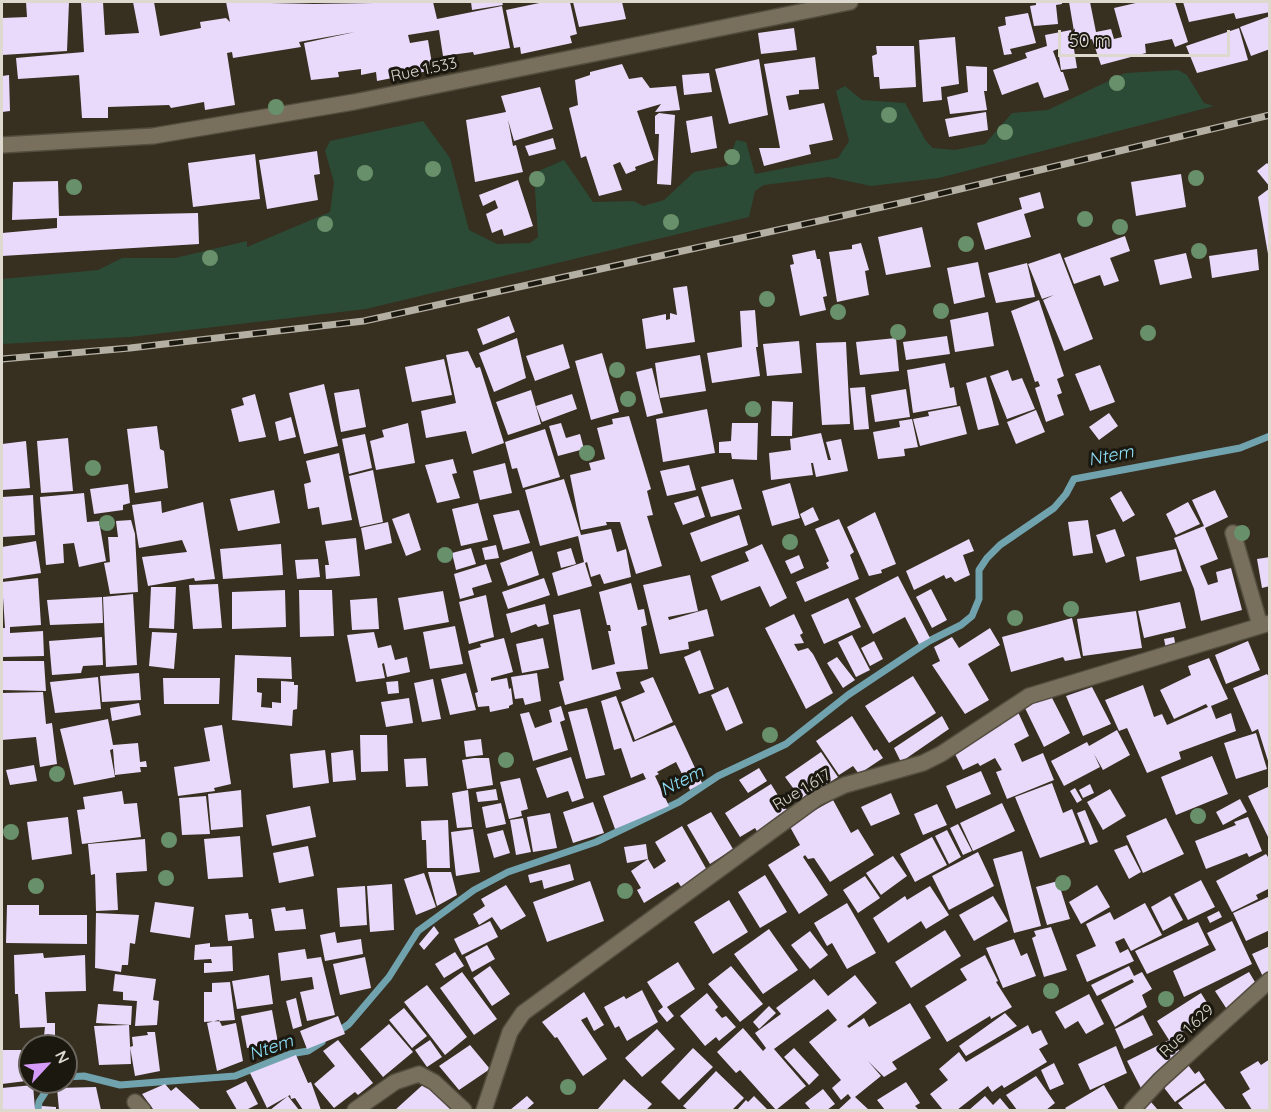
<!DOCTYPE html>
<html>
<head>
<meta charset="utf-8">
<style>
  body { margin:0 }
  #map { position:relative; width:1271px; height:1112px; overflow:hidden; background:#372f1f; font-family:Quicksand,sans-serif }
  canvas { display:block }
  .frame { position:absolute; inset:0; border:3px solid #ddd9ce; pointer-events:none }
  .north { position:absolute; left:18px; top:1034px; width:60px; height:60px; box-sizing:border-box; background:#1b1810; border:2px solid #69655c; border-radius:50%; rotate:64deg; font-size:16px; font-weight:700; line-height:24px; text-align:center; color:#ddd9ce }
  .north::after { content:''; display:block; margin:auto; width:21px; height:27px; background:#d59bfa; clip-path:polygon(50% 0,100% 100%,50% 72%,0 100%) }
  .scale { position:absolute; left:1058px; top:30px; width:172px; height:27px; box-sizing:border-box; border:3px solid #ddd9ce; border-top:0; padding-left:8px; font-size:18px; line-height:21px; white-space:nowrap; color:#ddd9ce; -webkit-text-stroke:4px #1b1810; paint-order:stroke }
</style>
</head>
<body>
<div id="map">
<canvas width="1271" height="1112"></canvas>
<div class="frame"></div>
<div class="north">N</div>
<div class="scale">50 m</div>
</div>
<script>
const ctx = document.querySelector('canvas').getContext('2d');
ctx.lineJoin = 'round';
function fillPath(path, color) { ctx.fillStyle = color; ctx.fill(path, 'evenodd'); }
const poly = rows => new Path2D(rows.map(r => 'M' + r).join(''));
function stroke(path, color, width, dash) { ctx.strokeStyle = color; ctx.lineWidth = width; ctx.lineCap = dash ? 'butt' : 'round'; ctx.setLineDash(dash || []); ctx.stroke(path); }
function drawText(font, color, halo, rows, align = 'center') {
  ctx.font = font + ' Quicksand,sans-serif'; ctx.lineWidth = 6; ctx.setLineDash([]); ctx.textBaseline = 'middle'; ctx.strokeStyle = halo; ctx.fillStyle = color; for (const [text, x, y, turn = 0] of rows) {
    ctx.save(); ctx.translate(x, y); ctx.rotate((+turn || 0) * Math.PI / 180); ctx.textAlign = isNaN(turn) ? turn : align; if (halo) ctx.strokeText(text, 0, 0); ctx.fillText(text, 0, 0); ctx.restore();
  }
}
const green = poly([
  [1178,70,1187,75,1204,103,1214,106,939,178,871,186,829,177,764,185,755,191,749,217,366,309,130,337,2,344,2,279,98,270,122,258,175,258,247,241,247,247,330,212,334,182,325,151,330,141,423,121,450,158,469,230,497,244,530,243,538,237,534,173,564,160,593,202,634,201,643,206,664,200,694,172,727,166,736,140,746,142,755,174,838,158,849,141,836,91,845,86,862,100,905,103,926,141,933,148,955,150,985,144,1012,113,1048,110,1125,73]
]);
const stream = poly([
  [336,1033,349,1024,389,977,418,931,474,890,508,872,596,842,679,802,718,776,786,744,848,695,929,641,961,625,972,616,979,599,979,570,987,558,1000,545,1054,508,1066,494,1074,479,1240,448,1270,436],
  [66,1077,84,1076,120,1085,235,1076,290,1054,308,1051,322,1042],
  [38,1110,39,1102,48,1088,57,1082]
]);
const building = poly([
  [26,2,69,2,67,51,2,55,2,18,27,17],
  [81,2,103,2,105,35,139,33,133,2,154,2,160,36,201,28,200,22,226,18,230,22,226,2,314,4,433,2,437,19,502,6,510,48,474,55,473,52,443,56,439,30,408,35,410,43,428,40,433,70,377,81,376,72,361,75,361,69,338,72,339,77,311,80,304,43,355,32,299,42,301,47,233,58,232,52,227,53,235,105,205,110,204,102,171,108,169,105,108,107,108,118,82,118,79,75,18,79,16,58,84,52],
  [471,2,502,2,503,5,472,10],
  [544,2,570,2,577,34,570,36,572,43,521,54,520,47,514,48,506,10],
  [573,2,622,2,626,19,579,27],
  [1036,2,1062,2,1062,4,1056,5,1058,24,1034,26,1030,6,1036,5],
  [1069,2,1090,2,1096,32,1111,29,1114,39,1122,37,1114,8,1140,2,1175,2,1188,42,1175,47,1172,39,1145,44,1146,53,1101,65,1092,39,1076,43],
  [1183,2,1270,2,1270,12,1236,19,1234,13,1189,22],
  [1028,13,1036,43,1010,49,1012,54,1004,55,998,27,1006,25,1005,17],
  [1270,16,1270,49,1251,56,1240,27],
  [794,28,797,50,761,54,758,33],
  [1239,28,1248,60,1197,73,1186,46],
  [1071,30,1077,68,1061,70,1058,49,1053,51,1061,72,1063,72,1069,90,1044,98,1038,82,1002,95,993,70,1027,58,1025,53,1047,46,1045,35],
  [955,37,959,84,941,87,942,100,923,102,919,40],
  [876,46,914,46,916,87,880,89,879,77,874,77,872,56,877,54],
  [815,57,819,89,799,90,799,94,786,96,789,110,824,103,833,140,809,145,811,154,764,166,759,148,780,148,764,64],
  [759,59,768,115,729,124,715,69],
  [622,64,629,79,642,77,650,88,676,86,680,110,655,112,661,104,637,111,654,160,635,167,636,170,626,174,620,162,613,165,622,190,599,196,586,156,581,158,569,108,578,105,575,80,590,75,590,72],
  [966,66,987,67,987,91,984,91,987,110,950,114,947,97,968,92],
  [709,73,712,92,684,95,682,75],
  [9,75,10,111,2,112,2,76],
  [540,87,553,129,514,141,508,120,513,146,516,145,523,172,475,182,466,120,506,112,501,96],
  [986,112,988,130,949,137,945,119],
  [659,113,675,115,671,185,657,184,659,134,655,134,655,116],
  [712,116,717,148,691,153,686,121],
  [553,138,556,149,529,156,525,146],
  [317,151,320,174,314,175,318,200,267,209,259,160],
  [255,154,260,199,193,207,188,163],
  [1267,163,1270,166,1270,187,1257,171],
  [1181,174,1186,207,1136,216,1131,182],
  [518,180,533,226,504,236,502,229,492,233,486,214,498,208,495,200,483,206,479,195],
  [58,181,59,216,198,213,199,244,2,256,2,233,57,228,57,218,12,220,13,182],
  [1270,188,1270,254,1268,254,1258,197],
  [1040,192,1044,208,1024,214,1031,237,985,250,977,223,1022,209,1019,198],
  [922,227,931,267,886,275,878,237],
  [1125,236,1130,251,1110,258,1119,281,1104,286,1100,275,1074,284,1064,258],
  [861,243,869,270,865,271,869,295,837,302,829,252,852,249,852,245],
  [1257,249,1259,270,1212,278,1209,256],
  [815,250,817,259,820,259,827,296,823,297,826,310,800,316,790,265,794,264,792,255],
  [1060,253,1093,339,1064,351,1043,300,1054,295,1042,299,1028,264],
  [1186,253,1192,278,1160,285,1154,260],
  [978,262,985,297,954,304,947,268],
  [1027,263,1035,297,996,303,988,273],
  [687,286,695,342,646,349,642,319,666,314,666,320,670,319,670,313,677,315,673,288],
  [1039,300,1064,376,1057,379,1062,393,1057,395,1064,415,1046,422,1035,388,1040,386,1038,381,1035,382,1011,311],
  [755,310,758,347,756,347,760,376,712,383,707,353,742,347,740,311],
  [988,312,994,346,955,352,950,320],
  [509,316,515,332,483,345,477,329],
  [947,336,950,354,906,360,903,342],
  [517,338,526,378,494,392,479,353],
  [896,338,899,371,860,375,856,342],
  [799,341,802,373,767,376,763,344],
  [846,342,850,424,822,425,816,343],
  [563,344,570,368,535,381,526,356],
  [468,351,476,368,480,367,504,443,472,454,466,431,426,438,421,411,456,403,446,355],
  [602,353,619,412,591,420,575,361],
  [700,355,706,391,660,398,655,363],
  [444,359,452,395,412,402,405,367],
  [945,363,950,388,954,387,957,405,913,413,907,370],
  [1100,365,1115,402,1090,411,1075,374],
  [652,368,663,413,647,417,636,372],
  [1008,370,1012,381,1022,378,1035,409,1007,419,990,376],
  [986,377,999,425,978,430,966,383],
  [324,384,338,446,304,454,289,393],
  [865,387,869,429,854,430,850,388],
  [359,389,366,427,341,432,334,393],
  [906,389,910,417,875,422,871,395],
  [531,390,541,424,508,435,496,402],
  [255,394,266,437,239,442,231,409,244,405,242,398],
  [572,394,577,409,542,422,536,406],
  [772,401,793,402,792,436,771,436],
  [960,406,967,434,920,446,913,419,929,416,928,412],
  [707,409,715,453,663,462,656,419],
  [1036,410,1045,432,1016,444,1007,422],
  [1109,413,1118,426,1099,440,1089,427],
  [629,416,651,489,647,491,653,515,647,516,662,566,636,574,620,522,606,522,607,525,581,530,570,475,591,470,589,463,605,459,597,428,613,424,612,419],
  [291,417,296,437,279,441,275,422],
  [912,419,918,447,904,449,905,456,878,459,873,432,900,427,899,421],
  [408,423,415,463,376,470,370,441,384,437,382,430],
  [561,423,566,438,580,434,584,449,558,456,549,426],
  [732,423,758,423,757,460,732,459,731,453,719,453,719,442,731,441],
  [157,426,160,449,164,451,168,488,135,493,127,429],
  [545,429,560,477,523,488,517,468,512,469,505,442],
  [821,433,828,460,831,460,826,442,841,439,848,471,816,477,813,463,811,463,813,475,771,480,769,453,791,450,790,439],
  [365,434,372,468,349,474,342,439],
  [68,438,73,491,41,493,37,441],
  [26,441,30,488,2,490,2,444],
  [339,453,352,520,322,525,319,507,308,509,304,484,311,482,306,461],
  [453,459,457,473,452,474,460,498,437,503,425,465],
  [505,463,512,493,480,500,473,471],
  [689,465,696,490,667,496,660,471],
  [373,470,383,522,360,527,349,476],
  [564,479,581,535,611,529,617,552,626,549,631,577,604,584,600,574,591,577,587,562,585,563,592,586,558,596,552,573,584,562,578,536,540,546,525,490],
  [733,479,742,509,711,517,701,487],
  [790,483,800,518,772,526,762,491],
  [128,484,130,503,123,505,123,510,94,514,90,489],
  [274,490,280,523,238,531,230,499],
  [1215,490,1228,517,1205,528,1218,559,1200,566,1208,585,1218,582,1216,572,1231,568,1242,610,1201,621,1194,589,1174,538,1204,526,1192,500],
  [1121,491,1135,515,1123,522,1110,498],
  [84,493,87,522,99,521,106,561,79,567,74,543,63,544,64,563,46,565,40,497],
  [33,495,35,535,2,537,2,497],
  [698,496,705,517,683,525,674,503],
  [161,501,162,513,203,502,215,579,195,581,194,578,148,586,142,557,187,552,182,540,139,548,132,505],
  [1188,502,1200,524,1176,535,1166,514],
  [478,503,488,540,461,546,452,509],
  [813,507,819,520,805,526,800,514],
  [519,510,530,543,503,550,493,515],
  [875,512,896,564,881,570,882,573,869,576,847,527],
  [409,513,421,550,406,556,392,519],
  [739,515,748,545,701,562,690,533],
  [839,519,854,552,850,555,859,579,805,602,796,582,829,568,826,563,829,561,815,529],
  [131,520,135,534,138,592,110,594,104,563,110,562,108,537,118,537,116,521],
  [1088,520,1093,553,1073,556,1068,522],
  [388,522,392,543,365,550,361,528],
  [1115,529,1125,556,1106,563,1096,535],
  [356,538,360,576,326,579,325,565,329,565,325,541],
  [969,539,974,551,963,555,970,575,955,582,951,577,946,579,944,575,914,590,906,571],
  [36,541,41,573,2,579,2,547],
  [281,544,283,575,223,579,220,549],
  [762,544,787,598,770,607,760,586,721,601,711,576,749,561,745,552],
  [496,545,499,558,485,560,482,548],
  [471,548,476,564,456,570,452,553],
  [571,548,576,564,561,568,557,552],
  [1176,549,1182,571,1140,581,1136,557],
  [532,551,539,575,508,586,500,563],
  [799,555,804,568,791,574,785,561],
  [1270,557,1270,586,1262,588,1257,559],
  [318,559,320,577,297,579,295,560],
  [486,564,492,582,472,588,474,595,460,599,454,574],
  [690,575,698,611,668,617,669,620,707,609,714,636,688,642,689,649,660,654,643,585],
  [898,576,930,638,919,644,905,617,873,634,855,598],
  [38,578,41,625,10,627,10,633,43,631,44,656,2,657,2,628,5,628,2,582],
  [544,578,550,595,508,609,502,592],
  [631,583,638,610,644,609,647,625,641,627,648,669,616,672,621,689,565,705,559,682,564,680,553,615,580,609,592,670,615,664,608,631,611,631,610,625,607,625,599,592],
  [218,584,222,628,193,629,189,585],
  [151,587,176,587,174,629,149,628],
  [931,589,947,620,932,628,916,597],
  [285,590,286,627,232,629,232,592],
  [299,590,332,590,334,636,300,637],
  [443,591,449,622,404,630,398,598],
  [133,594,137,665,106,667,103,597],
  [486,595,494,637,469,644,459,602],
  [102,597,103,623,50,625,47,600],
  [377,598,379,629,352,630,350,600],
  [848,598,861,627,824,644,811,615],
  [1180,602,1186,628,1144,638,1138,611],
  [545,604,549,624,538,627,536,624,511,633,506,614],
  [1136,611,1142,648,1083,656,1077,619],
  [794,614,803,633,800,635,804,643,794,644,798,651,808,648,813,654,833,693,806,709,765,628],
  [1072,618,1081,658,1065,661,1063,657,1011,672,1002,637],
  [455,626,463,664,430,669,423,632],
  [990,628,1000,645,968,664,989,700,965,714,932,665,940,661,934,647,952,637,959,648],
  [152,632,177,633,174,669,149,666],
  [374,632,378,648,391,645,395,660,407,657,410,672,387,677,384,663,382,664,385,678,356,682,347,635],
  [852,635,870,670,856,677,838,642],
  [102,637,103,665,83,666,81,673,52,675,49,641],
  [1174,637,1177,653,1167,654,1164,639],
  [504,638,513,672,491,678,491,681,507,678,509,689,511,688,513,704,509,706,509,708,490,712,489,706,478,707,475,693,478,692,468,651,481,647,480,644],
  [543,638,549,668,522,673,516,644],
  [874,641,883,659,870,666,861,648],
  [1248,641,1260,670,1226,684,1215,655],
  [700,650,714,689,699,694,684,657],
  [235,655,291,657,292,679,257,678,257,692,262,693,261,707,272,708,272,702,281,703,281,681,294,682,294,685,298,685,297,709,293,710,292,726,232,720],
  [837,657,855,680,843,688,827,663],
  [1209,658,1228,699,1211,706,1216,719,1231,713,1236,731,1179,752,1181,759,1147,773,1127,728,1119,731,1105,700,1143,685,1154,717,1162,714,1167,725,1208,707,1206,704,1174,719,1160,690,1191,675,1188,666],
  [2,661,44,661,46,691,2,690],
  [139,673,141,700,102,702,100,676],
  [466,673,476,710,450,715,441,679],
  [537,673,541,701,525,705,523,698,515,699,511,677],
  [1267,674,1270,679,1269,764,1258,729,1252,732,1233,688],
  [913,676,936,713,889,743,865,706],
  [98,677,101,709,55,713,50,682],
  [653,677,673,722,635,740,621,702,645,692,640,682],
  [163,678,220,678,219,704,164,704],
  [433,679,441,719,422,722,414,683],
  [398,681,399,693,388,694,386,682],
  [728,687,743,723,726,731,711,695],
  [1092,687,1111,724,1083,736,1066,696],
  [43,692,46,724,52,723,57,764,40,767,36,737,2,740,2,693],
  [1050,694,1070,733,1044,747,1025,708],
  [616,696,633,742,675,725,702,783,690,790,676,762,657,772,659,774,655,776,669,806,615,829,603,796,646,779,643,773,631,778,621,748,614,750,601,701],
  [409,698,413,723,386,727,381,702],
  [139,703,141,715,112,721,110,708],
  [561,706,565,720,560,722,568,750,533,761,520,714,529,712,535,728,552,722,549,710],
  [587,708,605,775,586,779,568,712],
  [1018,712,1029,736,1014,744,1022,762,1043,753,1054,780,1007,799,996,772,1002,770,995,758,980,766,978,763,963,770,954,752,1001,725,999,721],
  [852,716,874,751,877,749,883,758,859,774,853,766,839,775,816,741],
  [942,716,949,729,901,762,894,748],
  [108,719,113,745,138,743,140,762,146,761,147,767,140,767,141,772,115,775,113,749,110,750,115,777,74,785,60,729],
  [222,725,231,784,214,788,215,791,178,796,174,767,210,761,204,728],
  [1117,730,1130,755,1103,770,1094,754,1100,767,1064,786,1051,761,1087,742,1089,746],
  [1256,733,1267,769,1236,779,1224,743],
  [360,735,387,735,388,771,361,772],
  [481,739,483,755,466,757,464,741],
  [325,750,329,783,293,788,290,754],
  [353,750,356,780,333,782,331,753],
  [821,752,838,777,802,800,785,777],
  [1212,756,1228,794,1176,815,1161,777],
  [571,757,584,798,572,802,568,791,547,798,536,768],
  [426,758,428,786,406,787,404,759],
  [474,758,489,758,493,785,467,789,462,760],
  [34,765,37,781,10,785,6,770],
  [759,768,767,781,748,793,739,780],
  [981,771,991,794,956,809,946,786],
  [520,778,528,809,521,811,522,816,509,819,500,782],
  [1052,783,1063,813,1072,809,1085,842,1040,858,1015,797],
  [771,784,789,813,758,833,755,828,740,837,725,813],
  [1090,784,1094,793,1083,798,1079,790],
  [1270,786,1270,841,1248,796],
  [1075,788,1082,800,1077,803,1070,791],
  [496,789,498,800,478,802,476,792],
  [1110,789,1126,816,1103,830,1087,802],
  [241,790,243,827,211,830,208,794],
  [468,790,472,827,457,828,452,793],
  [122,791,124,804,137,803,141,837,82,844,77,810,85,809,83,797],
  [891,793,900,814,871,826,861,807],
  [206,796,210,834,182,835,179,798],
  [1240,799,1247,812,1223,825,1216,812],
  [833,800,851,833,858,829,874,855,830,882,814,858,808,859,805,855,803,857,828,895,799,914,768,865,800,845,789,825],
  [593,802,604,833,573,843,563,812],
  [501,803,506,824,486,828,482,807],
  [1002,803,1015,831,973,851,960,823],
  [937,804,947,825,923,835,914,814],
  [310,806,316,837,272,846,266,815],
  [1085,810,1098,842,1090,845,1077,813],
  [711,812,733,849,710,864,687,825],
  [550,813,557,848,533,852,527,817],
  [68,817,72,854,32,860,27,822],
  [1248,817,1262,851,1249,857,1247,853,1206,869,1195,841,1236,825,1234,822],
  [523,818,531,852,516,855,510,820],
  [1166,818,1184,854,1143,873,1126,836],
  [448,820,450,868,427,868,426,840,422,840,421,821],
  [958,824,972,851,963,855,950,828],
  [682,826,708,872,682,888,678,882,644,903,637,890,641,888,631,871,648,859,654,869,666,861,655,842],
  [473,829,480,872,456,876,451,832],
  [503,830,510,853,494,858,487,834],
  [947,830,961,857,949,864,935,836],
  [240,836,243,877,208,879,204,839],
  [932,837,947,865,915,882,900,854],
  [145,839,147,871,116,873,118,910,96,911,95,874,91,875,88,844],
  [646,844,648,859,627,863,624,847],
  [1127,845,1141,872,1129,879,1114,850],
  [308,846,314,876,279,883,273,853],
  [1022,851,1041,926,1014,933,993,859],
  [978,852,994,886,949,910,932,876],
  [1266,854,1270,860,1270,888,1256,895,1258,899,1232,912,1216,881],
  [893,856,907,876,881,895,866,873],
  [570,864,574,880,544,889,542,880,530,883,528,875],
  [428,872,451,872,457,895,437,906],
  [424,873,436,907,416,915,404,879],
  [765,875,787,912,760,928,738,892],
  [865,876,880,898,858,913,843,890],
  [1201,880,1215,907,1188,920,1174,894],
  [590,881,604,921,547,942,533,902],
  [1058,881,1070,919,1047,925,1036,887],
  [392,884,394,930,370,932,367,886],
  [506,885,526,916,501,930,492,917,479,925,473,914,485,906,481,899],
  [1097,885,1110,907,1081,924,1069,902],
  [365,886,367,925,340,927,337,888],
  [930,886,949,915,926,929,921,921,888,943,873,918,905,896,907,900],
  [993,896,1008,921,974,941,959,915],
  [1170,896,1183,920,1163,931,1151,907],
  [1270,896,1270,930,1246,941,1233,913],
  [729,900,748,932,713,954,694,922],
  [155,902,194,907,190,938,150,932],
  [847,903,876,953,847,969,832,943,827,946,814,923],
  [1145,903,1162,935,1131,951,1124,938,1115,942,1120,953,1128,949,1134,961,1087,982,1076,955,1096,946,1086,924,1110,912,1114,920],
  [7,905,39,905,39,915,87,915,87,944,6,943],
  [285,907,286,911,303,909,306,929,275,931,271,909],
  [1219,911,1222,917,1210,923,1207,917],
  [96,913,139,915,135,944,130,943,128,965,122,965,121,972,95,968],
  [248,913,249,919,252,919,254,938,228,941,225,915],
  [490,921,498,937,462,955,454,939],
  [1232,921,1252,964,1184,997,1173,971,1216,950,1207,933],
  [1198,922,1209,945,1147,974,1135,951],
  [434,926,439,933,424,950,419,944],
  [1051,927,1067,970,1044,977,1032,938,1036,936,1034,931],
  [769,929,798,970,763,994,734,954],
  [945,930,961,956,911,988,895,962],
  [810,931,828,955,810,969,791,945],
  [335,932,337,943,361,939,363,954,325,961,320,935],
  [1014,939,1021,956,1027,953,1036,976,1003,988,986,948],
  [210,943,210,947,232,946,233,971,204,973,204,963,212,963,211,959,194,960,195,945],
  [487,945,495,959,472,972,465,957],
  [1270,946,1270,981,1266,983,1252,954],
  [305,949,307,959,321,957,335,1015,307,1021,300,992,314,989,312,977,281,981,278,953],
  [455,952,464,966,444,978,435,964],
  [43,953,44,958,85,955,86,991,45,992,47,1023,55,1023,55,1036,44,1036,45,1027,20,1028,18,994,15,994,14,955],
  [985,955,998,981,996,982,1012,1007,991,1019,990,1016,947,1042,925,1006,967,980,960,969],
  [365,957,371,988,340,995,333,964],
  [678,962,695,989,667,1007,674,1016,667,1022,658,1011,663,1007,647,982],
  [490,966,510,994,492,1006,473,978],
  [731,966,763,1004,740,1022,708,984],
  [1129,966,1134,976,1142,972,1152,989,1142,995,1147,1007,1115,1027,1101,1000,1134,982,1132,979,1097,996,1091,985],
  [462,972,497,1019,474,1035,440,988],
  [1249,972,1261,992,1230,1014,1215,991],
  [115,974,156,979,153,1000,159,1001,157,1025,135,1026,137,1001,123,1000,123,992,113,991],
  [269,975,273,1004,237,1009,232,981],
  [855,975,877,1003,847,1026,849,1028,864,1018,869,1027,910,1003,931,1038,892,1062,897,1069,884,1077,868,1061,881,1076,855,1097,869,1110,838,1110,851,1098,848,1094,841,1100,832,1088,841,1080,809,1042,837,1020,828,1009,774,1049,806,1086,776,1110,740,1070,736,1073,717,1052,743,1028,763,1051,766,1048,755,1033,781,1014,776,1008,814,979,828,996],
  [230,982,235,1020,204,1022,204,992,212,992,212,983],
  [427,985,467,1037,445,1055,404,1002],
  [642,990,658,1022,627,1041,619,1026,615,1028,604,1007,624,996,626,999],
  [584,992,604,1025,594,1031,587,1017,581,1020,607,1059,583,1076,557,1037,555,1038,542,1022],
  [707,993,718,1007,715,1010,722,1018,726,1016,736,1027,719,1041,716,1037,705,1046,680,1016],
  [1201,993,1214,1014,1173,1038,1185,1061,1143,1092,1127,1061,1169,1040,1157,1021],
  [1089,994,1104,1024,1086,1034,1078,1021,1065,1029,1055,1012],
  [296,998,302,1026,293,1029,286,1001],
  [98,1004,132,1006,131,1025,96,1023],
  [769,1006,776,1013,759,1029,753,1022],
  [404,1008,427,1036,412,1048,389,1020],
  [272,1010,278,1043,247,1048,241,1016],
  [1005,1013,1017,1026,966,1056,959,1046],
  [1143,1015,1153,1035,1124,1049,1115,1029],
  [338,1016,345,1034,307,1049,300,1031],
  [219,1020,222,1026,236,1023,243,1061,217,1071,207,1023],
  [389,1024,413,1052,383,1077,360,1049],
  [129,1025,131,1064,99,1065,94,1026],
  [1028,1025,1032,1034,1041,1030,1048,1044,1039,1049,1047,1062,1004,1088,1002,1085,992,1092,988,1086,957,1110,943,1110,930,1094,948,1080,939,1069,959,1052,966,1062],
  [657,1029,675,1049,642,1077,625,1058],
  [147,1032,155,1032,160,1071,135,1076,130,1047,133,1046,132,1037,148,1035],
  [338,1040,373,1083,358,1095,355,1092,334,1108,314,1084,335,1066,323,1051],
  [430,1040,442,1057,427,1067,415,1050],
  [470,1045,490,1069,459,1090,439,1066],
  [1116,1046,1127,1073,1090,1090,1078,1064],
  [693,1048,713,1067,679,1100,661,1082],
  [794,1048,819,1075,809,1085,784,1057],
  [2,1050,21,1050,26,1081,2,1084],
  [296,1055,308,1083,311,1082,321,1110,303,1110,295,1098,291,1099,290,1095,267,1108,250,1073],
  [1270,1059,1270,1110,1252,1110,1242,1094,1250,1089,1240,1072,1258,1061,1261,1065],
  [1054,1063,1064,1084,1050,1090,1041,1070],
  [1188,1065,1195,1074,1199,1071,1205,1080,1175,1102,1162,1085],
  [716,1071,744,1098,732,1110,688,1110,683,1106],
  [1036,1076,1055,1103,1046,1110,1017,1110,1006,1095],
  [624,1079,652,1104,646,1110,597,1110],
  [246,1081,258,1104,246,1110,237,1110,226,1091],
  [427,1081,454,1110,395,1110],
  [906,1082,920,1103,915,1106,919,1110,885,1110,877,1100],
  [1205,1083,1226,1110,1184,1110,1178,1103],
  [165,1084,171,1091,176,1087,201,1110,151,1110,153,1109,142,1094],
  [33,1085,35,1109,2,1110,2,1088],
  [1104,1085,1119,1110,1067,1110,1065,1108],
  [96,1087,101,1110,59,1110,57,1088],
  [823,1089,835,1104,827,1110,811,1110,805,1103],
  [288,1096,299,1110,270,1110],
  [527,1096,534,1103,526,1110,510,1110],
  [754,1096,768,1110,737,1110,746,1100,748,1102],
  [985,1096,993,1105,1000,1098,1010,1110,969,1110],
  [1151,1102,1158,1110,1139,1110],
  [42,1106,56,1107,56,1110,41,1110]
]);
const street = poly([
  [2,145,153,136,354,102,850,2],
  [1233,533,1260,625],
  [135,1102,143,1110],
  [355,1110,395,1082,419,1074,434,1082,464,1110],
  [484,1110,510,1032,523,1013,817,798,845,785,923,763,941,754,1029,696,1270,623],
  [1132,1110,1160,1080,1270,980]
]);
const rail = poly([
  [2,359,130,348,364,321,914,200,1270,115]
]);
const trees = [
  [1117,83],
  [276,107],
  [889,115],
  [1005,132],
  [732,157],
  [433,169],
  [365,173],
  [1196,178],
  [537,179],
  [74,187],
  [1085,219],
  [671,222],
  [325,224],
  [1120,227],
  [966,244],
  [1199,251],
  [210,258],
  [767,299],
  [941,311],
  [838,312],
  [898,332],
  [1148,333],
  [617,370],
  [628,399],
  [753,409],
  [587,453],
  [93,468],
  [107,523],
  [1242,533],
  [790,542],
  [445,555],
  [1071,609],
  [1015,618],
  [770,735],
  [506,760],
  [57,774],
  [1198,816],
  [11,832],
  [169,840],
  [166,878],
  [1063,883],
  [36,886],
  [625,891],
  [1051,991],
  [1166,999],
  [568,1087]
];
const streetNames = [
  ["Rue 1.533",424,70,-12],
  ["Rue 1.617",802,790,-31],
  ["Rue 1.629",1187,1031,-44]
];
const waterNames = [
  ["Ntem",1111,456,-11],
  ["Ntem",682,781,-27],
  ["Ntem",271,1048,-19]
];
fillPath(green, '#2c4b36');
stroke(stream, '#71a3af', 7);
fillPath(building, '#e9d9fb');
stroke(street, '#534d3f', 18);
stroke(street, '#78705d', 15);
stroke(rail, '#b4afa3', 7);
stroke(rail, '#1b1810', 4.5, [14]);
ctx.fillStyle = '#68906b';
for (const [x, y] of trees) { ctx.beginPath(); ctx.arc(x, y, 8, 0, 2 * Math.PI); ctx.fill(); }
drawText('16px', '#ddd9ce', '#1b1810', streetNames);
drawText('italic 18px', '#8ee1fa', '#1b1810', waterNames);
</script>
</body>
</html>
